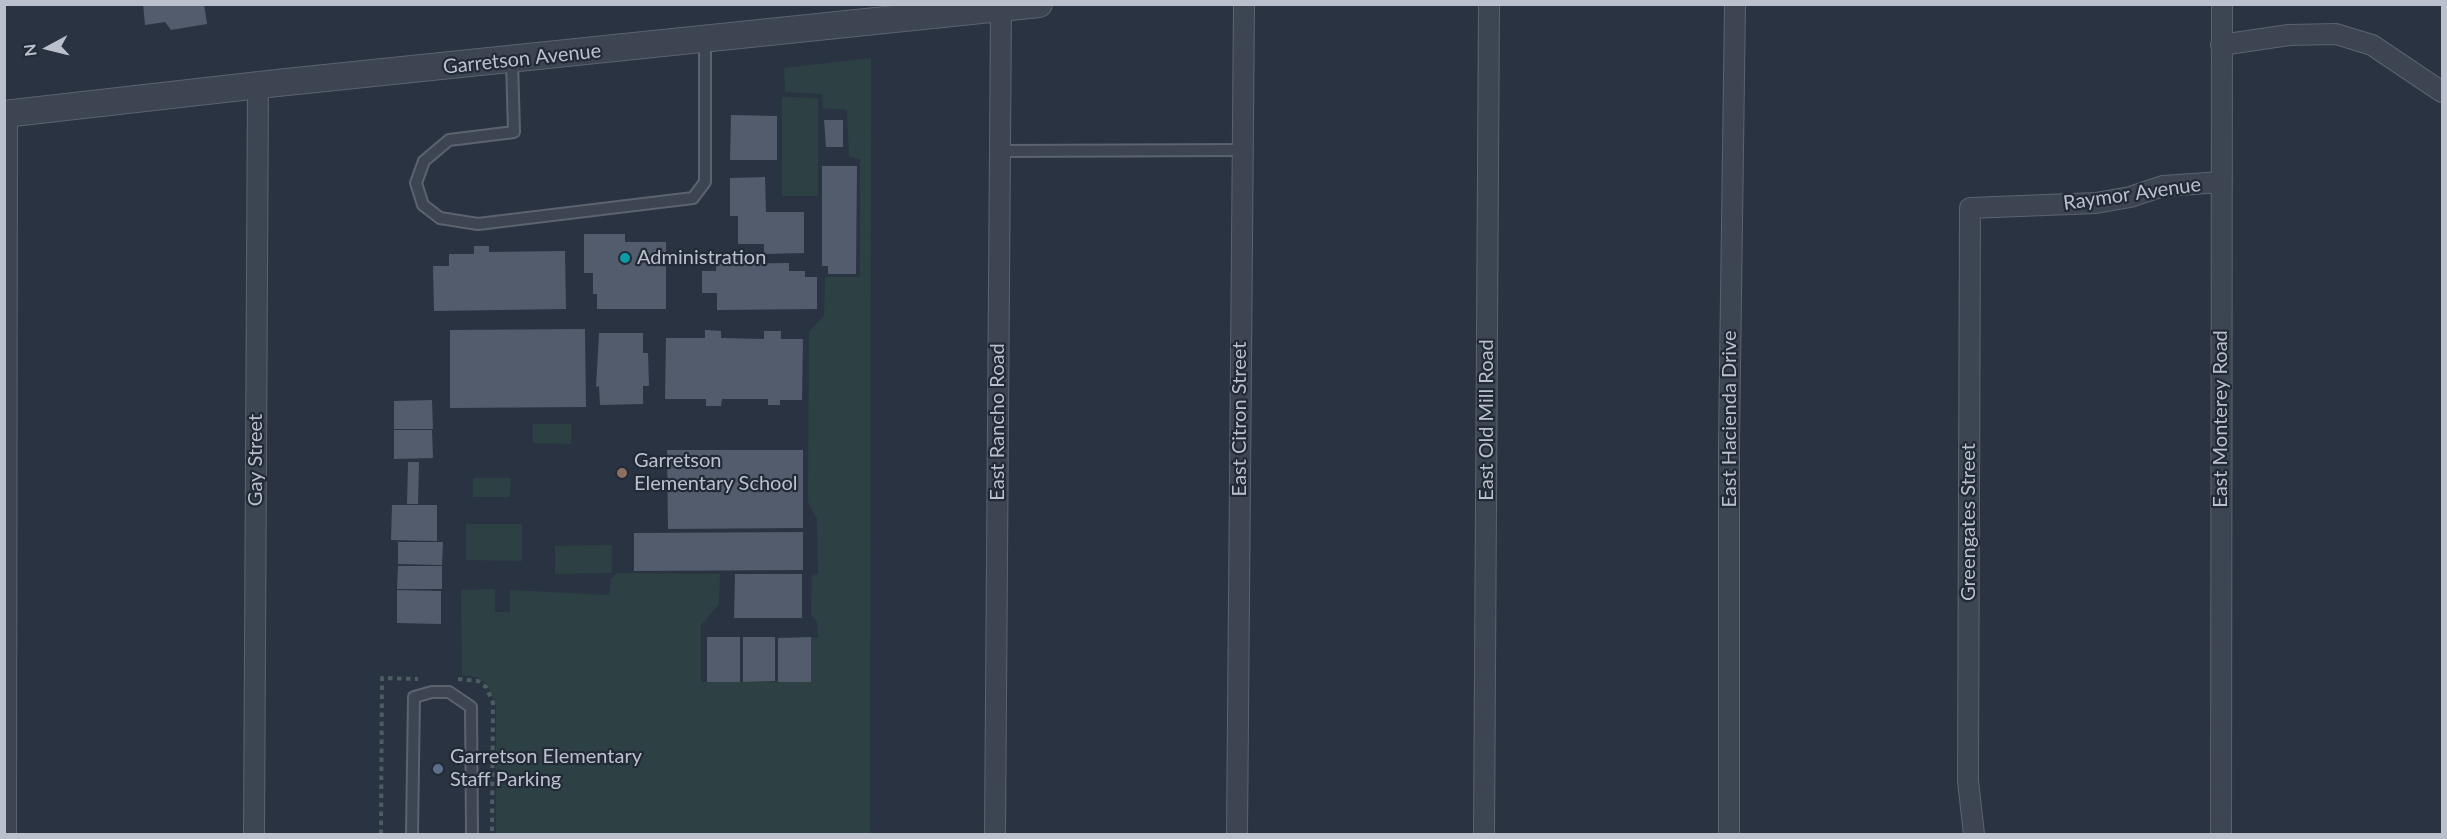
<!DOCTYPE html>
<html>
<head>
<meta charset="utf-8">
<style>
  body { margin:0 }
  #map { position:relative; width:2447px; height:839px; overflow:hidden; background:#2a3342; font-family:Lato,sans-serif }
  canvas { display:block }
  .frame { position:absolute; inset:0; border:6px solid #bbc1cc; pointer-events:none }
  .north { position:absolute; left:18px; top:18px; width:60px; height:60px; -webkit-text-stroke:4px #222a37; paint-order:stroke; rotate:263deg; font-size:16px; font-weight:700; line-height:24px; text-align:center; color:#bbc1cc }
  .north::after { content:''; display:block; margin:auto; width:21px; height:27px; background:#bbc1cc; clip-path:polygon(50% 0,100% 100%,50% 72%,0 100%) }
</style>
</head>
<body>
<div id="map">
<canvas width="2447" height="839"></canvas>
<div class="frame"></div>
<div class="north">N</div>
</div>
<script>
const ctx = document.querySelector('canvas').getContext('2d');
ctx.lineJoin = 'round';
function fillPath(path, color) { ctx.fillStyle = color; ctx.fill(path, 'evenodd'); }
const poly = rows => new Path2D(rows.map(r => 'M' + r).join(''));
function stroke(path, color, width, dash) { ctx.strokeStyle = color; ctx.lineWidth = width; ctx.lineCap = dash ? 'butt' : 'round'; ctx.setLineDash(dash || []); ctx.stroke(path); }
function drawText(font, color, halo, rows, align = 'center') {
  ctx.font = font + ' Lato,sans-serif'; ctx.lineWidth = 4.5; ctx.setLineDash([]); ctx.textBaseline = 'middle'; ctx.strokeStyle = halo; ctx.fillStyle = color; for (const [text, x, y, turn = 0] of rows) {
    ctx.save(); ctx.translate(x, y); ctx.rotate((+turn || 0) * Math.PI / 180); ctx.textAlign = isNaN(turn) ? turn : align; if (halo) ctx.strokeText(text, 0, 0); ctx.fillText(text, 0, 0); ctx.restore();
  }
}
const green = poly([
  [871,58,870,834,496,834,496,705,487,684,476,677,462,675,461,590,495,589,495,612,510,612,510,590,609,595,611,579,617,573,720,574,719,604,701,625,701,682,811,682,811,637,818,638,817,622,811,615,812,576,818,574,817,519,808,502,809,332,824,315,825,277,860,277,860,159,849,157,847,110,823,108,822,94,785,92,784,68],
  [782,97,818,98,818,196,782,196],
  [533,424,571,424,571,444,533,443],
  [473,478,511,478,510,497,473,497],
  [466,524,522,524,522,561,466,560],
  [612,545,612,573,555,574,555,546]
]);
const building = poly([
  [143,4,204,4,207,24,171,30,165,22,145,25],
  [731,115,777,116,777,160,730,160],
  [824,120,843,120,843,147,826,147],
  [822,166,857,166,856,274,828,274,828,266,822,266],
  [765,177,766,212,804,212,804,253,764,254,764,244,738,244,738,216,730,216,730,178],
  [584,234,625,234,625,242,666,242,666,309,597,309,597,294,593,294,593,273,584,273],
  [474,246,489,246,489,252,565,251,566,309,434,311,433,266,449,266,449,254,474,254],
  [789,263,789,271,805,271,805,277,817,277,817,309,717,310,717,293,702,293,702,271,716,271,716,264],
  [585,329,586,407,450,408,450,330],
  [705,330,721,331,721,338,764,339,764,331,781,331,781,339,803,339,802,400,780,400,780,405,768,405,768,399,722,399,721,406,706,406,706,399,665,399,666,338,705,338],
  [599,333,643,333,643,353,648,353,649,386,643,386,643,404,600,405,599,386,596,387],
  [432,400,433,429,394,429,394,401],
  [394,430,432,430,433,458,394,459],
  [667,450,803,450,803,528,668,529],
  [408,462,419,462,418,504,407,504],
  [392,505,437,505,437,541,391,540],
  [803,532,803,570,634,571,634,533],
  [398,542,443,542,442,565,398,564],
  [398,566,442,566,442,589,397,589],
  [735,574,802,574,802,618,734,618],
  [397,590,441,591,441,624,397,623],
  [707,637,740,637,740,682,707,682],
  [743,637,775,637,775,681,743,682],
  [811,637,811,682,778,682,778,638]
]);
const path = poly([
  [458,679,478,681,486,687,493,703,492,834],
  [381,834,382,678,418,679]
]);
const service = poly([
  [512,61,514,132,449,140,424,161,416,183,423,205,440,218,478,224,693,198,705,182,705,40],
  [1000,151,1242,150],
  [412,834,414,697,432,692,449,692,471,707,472,834]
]);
const minor = poly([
  [2221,45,2289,35,2336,34,2372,45,2442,92],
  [6,834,7,114],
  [254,834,258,85],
  [995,834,1001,9],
  [1237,834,1244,4],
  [1484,834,1489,4],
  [1729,834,1729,442,1735,4],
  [1974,834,1968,781,1970,208,2096,203,2130,197,2163,186,2221,182],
  [2221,834,2222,4]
]);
const tertiary = poly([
  [4,114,277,83,1039,4]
]);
const markers = [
  [625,258,6,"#0f9aa8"],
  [622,473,6,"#8d6e63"],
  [438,769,6,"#5c6f8a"]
];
const streetNames = [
  ["Garretson Avenue",522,59,-6],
  ["Raymor Avenue",2132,194,-8],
  ["East Citron Street",1240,419,-90],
  ["East Hacienda Drive",1730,419,-90],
  ["East Monterey Road",2221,419,-90],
  ["East Old Mill Road",1487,420,-90],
  ["East Rancho Road",998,422,-90],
  ["Gay Street",256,460,-90],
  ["Greengates Street",1969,522,-90]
];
const poiNames = [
  ["Administration",637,258],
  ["Garretson",634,461],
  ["Elementary School",634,484],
  ["Garretson Elementary",450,757],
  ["Staff Parking",450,780]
];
fillPath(green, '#2d4144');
fillPath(building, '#535c6c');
stroke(service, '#5c636f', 14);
stroke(minor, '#5c636f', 22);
stroke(tertiary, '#5c636f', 28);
stroke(path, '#4c5e62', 4, [4.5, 4.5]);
stroke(service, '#3e4552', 10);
stroke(minor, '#3e4552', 20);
stroke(tertiary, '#3e4552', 26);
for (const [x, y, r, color] of markers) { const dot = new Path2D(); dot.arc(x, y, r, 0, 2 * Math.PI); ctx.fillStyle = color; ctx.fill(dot); stroke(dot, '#222a37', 2); }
drawText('20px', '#bbc1cc', '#222a37', streetNames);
drawText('20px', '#bbc1cc', '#222a37', poiNames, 'left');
</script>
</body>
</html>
